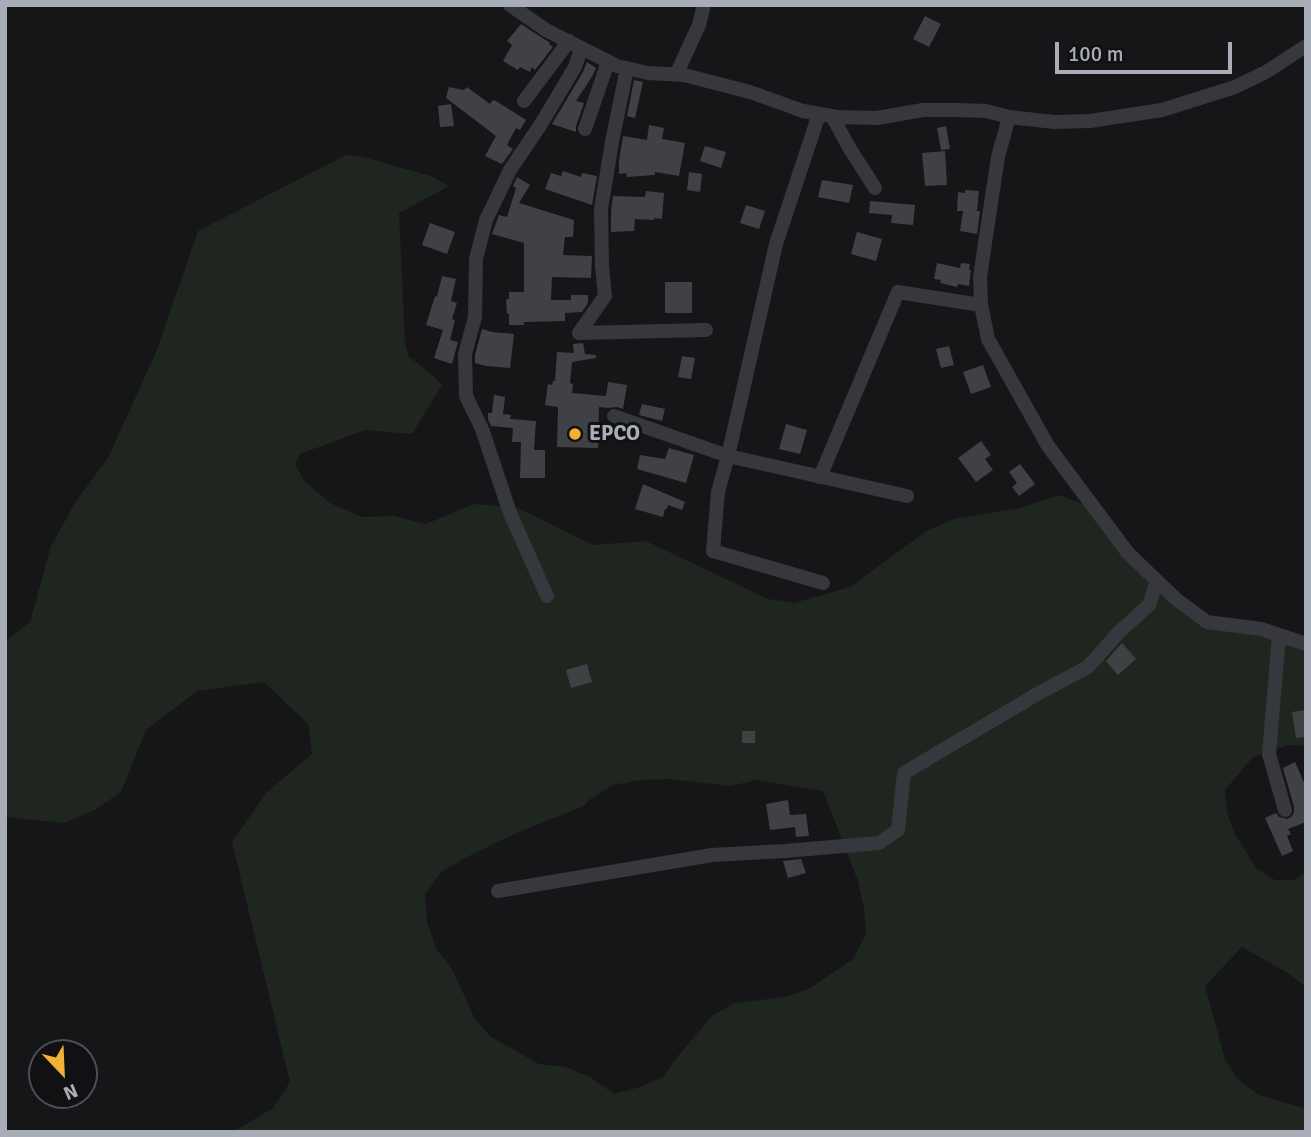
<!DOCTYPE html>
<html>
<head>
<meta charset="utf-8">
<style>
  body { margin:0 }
  #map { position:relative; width:1311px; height:1137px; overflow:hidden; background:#161618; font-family:Signika,sans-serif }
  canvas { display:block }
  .frame { position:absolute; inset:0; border:7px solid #a8adb8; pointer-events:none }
  .north { position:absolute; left:28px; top:1039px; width:70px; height:70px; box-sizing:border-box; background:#111113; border:2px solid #4d4f55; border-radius:50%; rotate:157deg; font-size:19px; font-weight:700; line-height:28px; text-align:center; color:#a8adb8 }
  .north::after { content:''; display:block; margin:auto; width:24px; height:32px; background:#f2b134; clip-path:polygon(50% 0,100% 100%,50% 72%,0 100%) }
  .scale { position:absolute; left:1055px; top:42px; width:177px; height:32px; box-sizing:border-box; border:4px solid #a8adb8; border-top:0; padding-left:9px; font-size:21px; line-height:24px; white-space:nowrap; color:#a8adb8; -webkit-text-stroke:5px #111113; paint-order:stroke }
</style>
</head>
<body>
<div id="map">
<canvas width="1311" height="1137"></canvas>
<div class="frame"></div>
<div class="north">N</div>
<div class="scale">100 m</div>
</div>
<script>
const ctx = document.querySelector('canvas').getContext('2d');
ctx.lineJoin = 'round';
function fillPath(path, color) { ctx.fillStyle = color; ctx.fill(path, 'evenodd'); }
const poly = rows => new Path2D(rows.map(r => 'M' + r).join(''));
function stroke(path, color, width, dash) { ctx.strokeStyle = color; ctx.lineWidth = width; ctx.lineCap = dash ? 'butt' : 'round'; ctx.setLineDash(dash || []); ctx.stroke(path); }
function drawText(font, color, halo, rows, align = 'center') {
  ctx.font = font + ' Signika,sans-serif'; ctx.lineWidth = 6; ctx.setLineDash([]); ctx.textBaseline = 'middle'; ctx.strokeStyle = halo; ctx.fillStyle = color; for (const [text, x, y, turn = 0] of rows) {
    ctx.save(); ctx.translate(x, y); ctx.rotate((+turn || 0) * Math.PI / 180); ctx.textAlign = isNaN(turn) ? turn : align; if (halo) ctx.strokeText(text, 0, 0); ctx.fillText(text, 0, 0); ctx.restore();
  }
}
const green = poly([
  [346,155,363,157,431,176,449,186,399,213,405,343,408,356,430,373,442,385,412,434,365,430,300,454,295,464,305,482,330,503,362,517,394,516,426,524,474,504,516,507,593,545,646,541,768,599,794,603,850,587,928,530,954,519,1020,508,1059,495,1093,508,1128,553,1207,622,1306,644,1306,746,1288,745,1253,757,1225,790,1227,812,1234,832,1256,868,1275,880,1295,880,1306,872,1306,987,1288,973,1242,947,1205,986,1225,1059,1238,1080,1259,1095,1306,1109,1306,1132,233,1132,273,1108,290,1082,232,842,266,793,312,754,308,724,264,682,197,691,146,730,121,792,95,810,64,823,5,817,5,641,30,622,51,546,76,501,108,458,156,352,198,231],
  [670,779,730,786,757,780,823,791,858,881,864,909,866,934,853,959,810,988,786,997,735,1003,713,1015,678,1056,663,1077,640,1087,614,1094,590,1077,565,1067,539,1064,491,1037,475,1019,452,969,436,948,427,922,425,895,441,872,465,858,514,834,584,806,589,800,613,785,641,780]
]);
const building = poly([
  [925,16,941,24,929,47,913,39],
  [521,24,550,43,549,44,553,47,535,70,532,67,530,72,520,67,518,70,503,61,512,45,507,41],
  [587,62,596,68,593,75,576,101,584,103,576,126,576,132,552,124,583,72],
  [634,80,643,82,635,118,627,116],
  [449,87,464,90,467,87,490,104,493,100,496,101,526,120,520,130,516,128,507,145,513,149,502,164,485,156,496,136,446,98],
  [451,104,454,126,440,127,438,106],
  [649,125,664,128,662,139,685,143,679,176,655,172,655,175,627,177,626,173,619,174,619,161,623,136,647,140],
  [946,126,950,149,941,150,937,128],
  [705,146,726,152,721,168,700,161],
  [945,151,947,185,925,186,922,153],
  [563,171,581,177,582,173,597,176,592,205,545,189,551,173,561,176],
  [689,172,702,174,700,192,687,190],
  [517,177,530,185,519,203,574,220,573,237,565,237,563,255,592,256,591,278,552,277,551,300,571,300,571,295,588,295,588,303,582,312,565,313,565,321,524,322,524,325,509,325,509,314,507,314,506,299,509,299,509,292,524,292,524,243,492,234,499,215,507,217,516,188,513,186],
  [822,180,853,185,849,203,818,197],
  [965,190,979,191,977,211,980,211,977,234,960,231,963,211,957,211,958,192,965,193],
  [646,191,664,193,662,219,654,218,654,220,635,219,634,231,611,232,611,213,613,213,611,212,611,210,613,196,645,197],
  [870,201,915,205,913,225,891,223,892,215,869,213],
  [746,205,765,211,759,229,740,223],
  [430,223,455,232,447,254,422,245],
  [857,232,882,239,876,261,851,254],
  [937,263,960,268,961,263,970,264,969,270,971,270,969,286,958,284,957,287,940,283,941,280,934,279],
  [442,276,456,279,451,301,457,303,452,319,455,320,450,340,458,342,452,364,434,358,443,330,426,325,435,296,437,297],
  [665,282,692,282,692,313,665,313],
  [482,329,492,332,514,334,510,368,486,366,475,363,475,355],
  [583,343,585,354,596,355,596,358,572,362,570,383,573,384,572,393,606,396,608,382,627,385,623,409,617,407,608,408,599,407,598,448,557,447,558,407,545,405,548,384,552,385,553,381,555,381,557,352,574,353,573,344],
  [949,346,954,365,941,368,936,349],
  [682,356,695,358,691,379,678,377],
  [983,365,991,387,971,394,963,372],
  [494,395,505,397,503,414,511,415,510,419,536,421,534,450,545,450,545,478,520,478,521,442,512,442,513,428,491,426,488,419,488,413,492,413],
  [642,404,665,409,662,421,639,415],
  [786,424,807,430,800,454,779,449],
  [981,441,991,455,985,459,993,470,976,482,958,458],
  [669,448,694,455,686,483,637,469,640,455,665,459],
  [1020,464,1035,484,1019,496,1012,487,1017,483,1009,472],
  [643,484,685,502,682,510,668,505,667,509,665,509,663,517,635,509],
  [1122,643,1136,659,1118,675,1106,661],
  [587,664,592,682,571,688,566,670],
  [1306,710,1306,737,1296,738,1292,712],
  [742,731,755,731,755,743,742,743],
  [1295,762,1306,787,1306,822,1288,829,1291,834,1287,836,1293,851,1282,856,1265,818,1276,813,1279,817,1287,819,1291,817,1294,813,1294,807,1283,768],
  [788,800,790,815,806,814,809,836,796,837,795,827,770,830,766,804],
  [801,859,806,873,788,878,783,861]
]);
const minor = poly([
  [510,5,546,30,617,66,648,73,684,75,750,92,803,111,837,117,877,118,923,110,957,110,986,111,1009,117,1054,122,1090,121,1162,110,1235,87,1266,72,1306,46],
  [627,68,612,142,601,209,602,266,605,296,579,333,706,330],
  [676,75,699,25,704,5],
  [524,101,569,41],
  [819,114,776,244,728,456,718,492,713,551,823,583],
  [832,116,850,149,875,188],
  [585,129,608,62],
  [981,305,980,277,985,243,998,157,1009,117],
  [614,416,728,456,907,496],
  [820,477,898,292,981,305,988,339,1048,446,1128,553,1176,599,1207,622,1261,629,1306,644],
  [547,596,510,513,482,429,466,396,465,354,475,317,476,259,486,220,510,170,541,124,575,67,581,49],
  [1279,635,1269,754,1285,810],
  [498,891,712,855,785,851,879,843,898,830,904,773,1039,693,1088,667,1119,632,1149,605,1157,581]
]);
const markers = [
  [575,434,7,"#f2b134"]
];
const poiNames = [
  ["EPCO",589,434]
];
fillPath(green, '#1e261f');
fillPath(building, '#404145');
stroke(minor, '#37383d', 14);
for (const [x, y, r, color] of markers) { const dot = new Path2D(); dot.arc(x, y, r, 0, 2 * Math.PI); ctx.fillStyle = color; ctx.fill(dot); stroke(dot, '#111113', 2.5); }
drawText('bold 21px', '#a8adb8', '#111113', poiNames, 'left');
</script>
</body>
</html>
